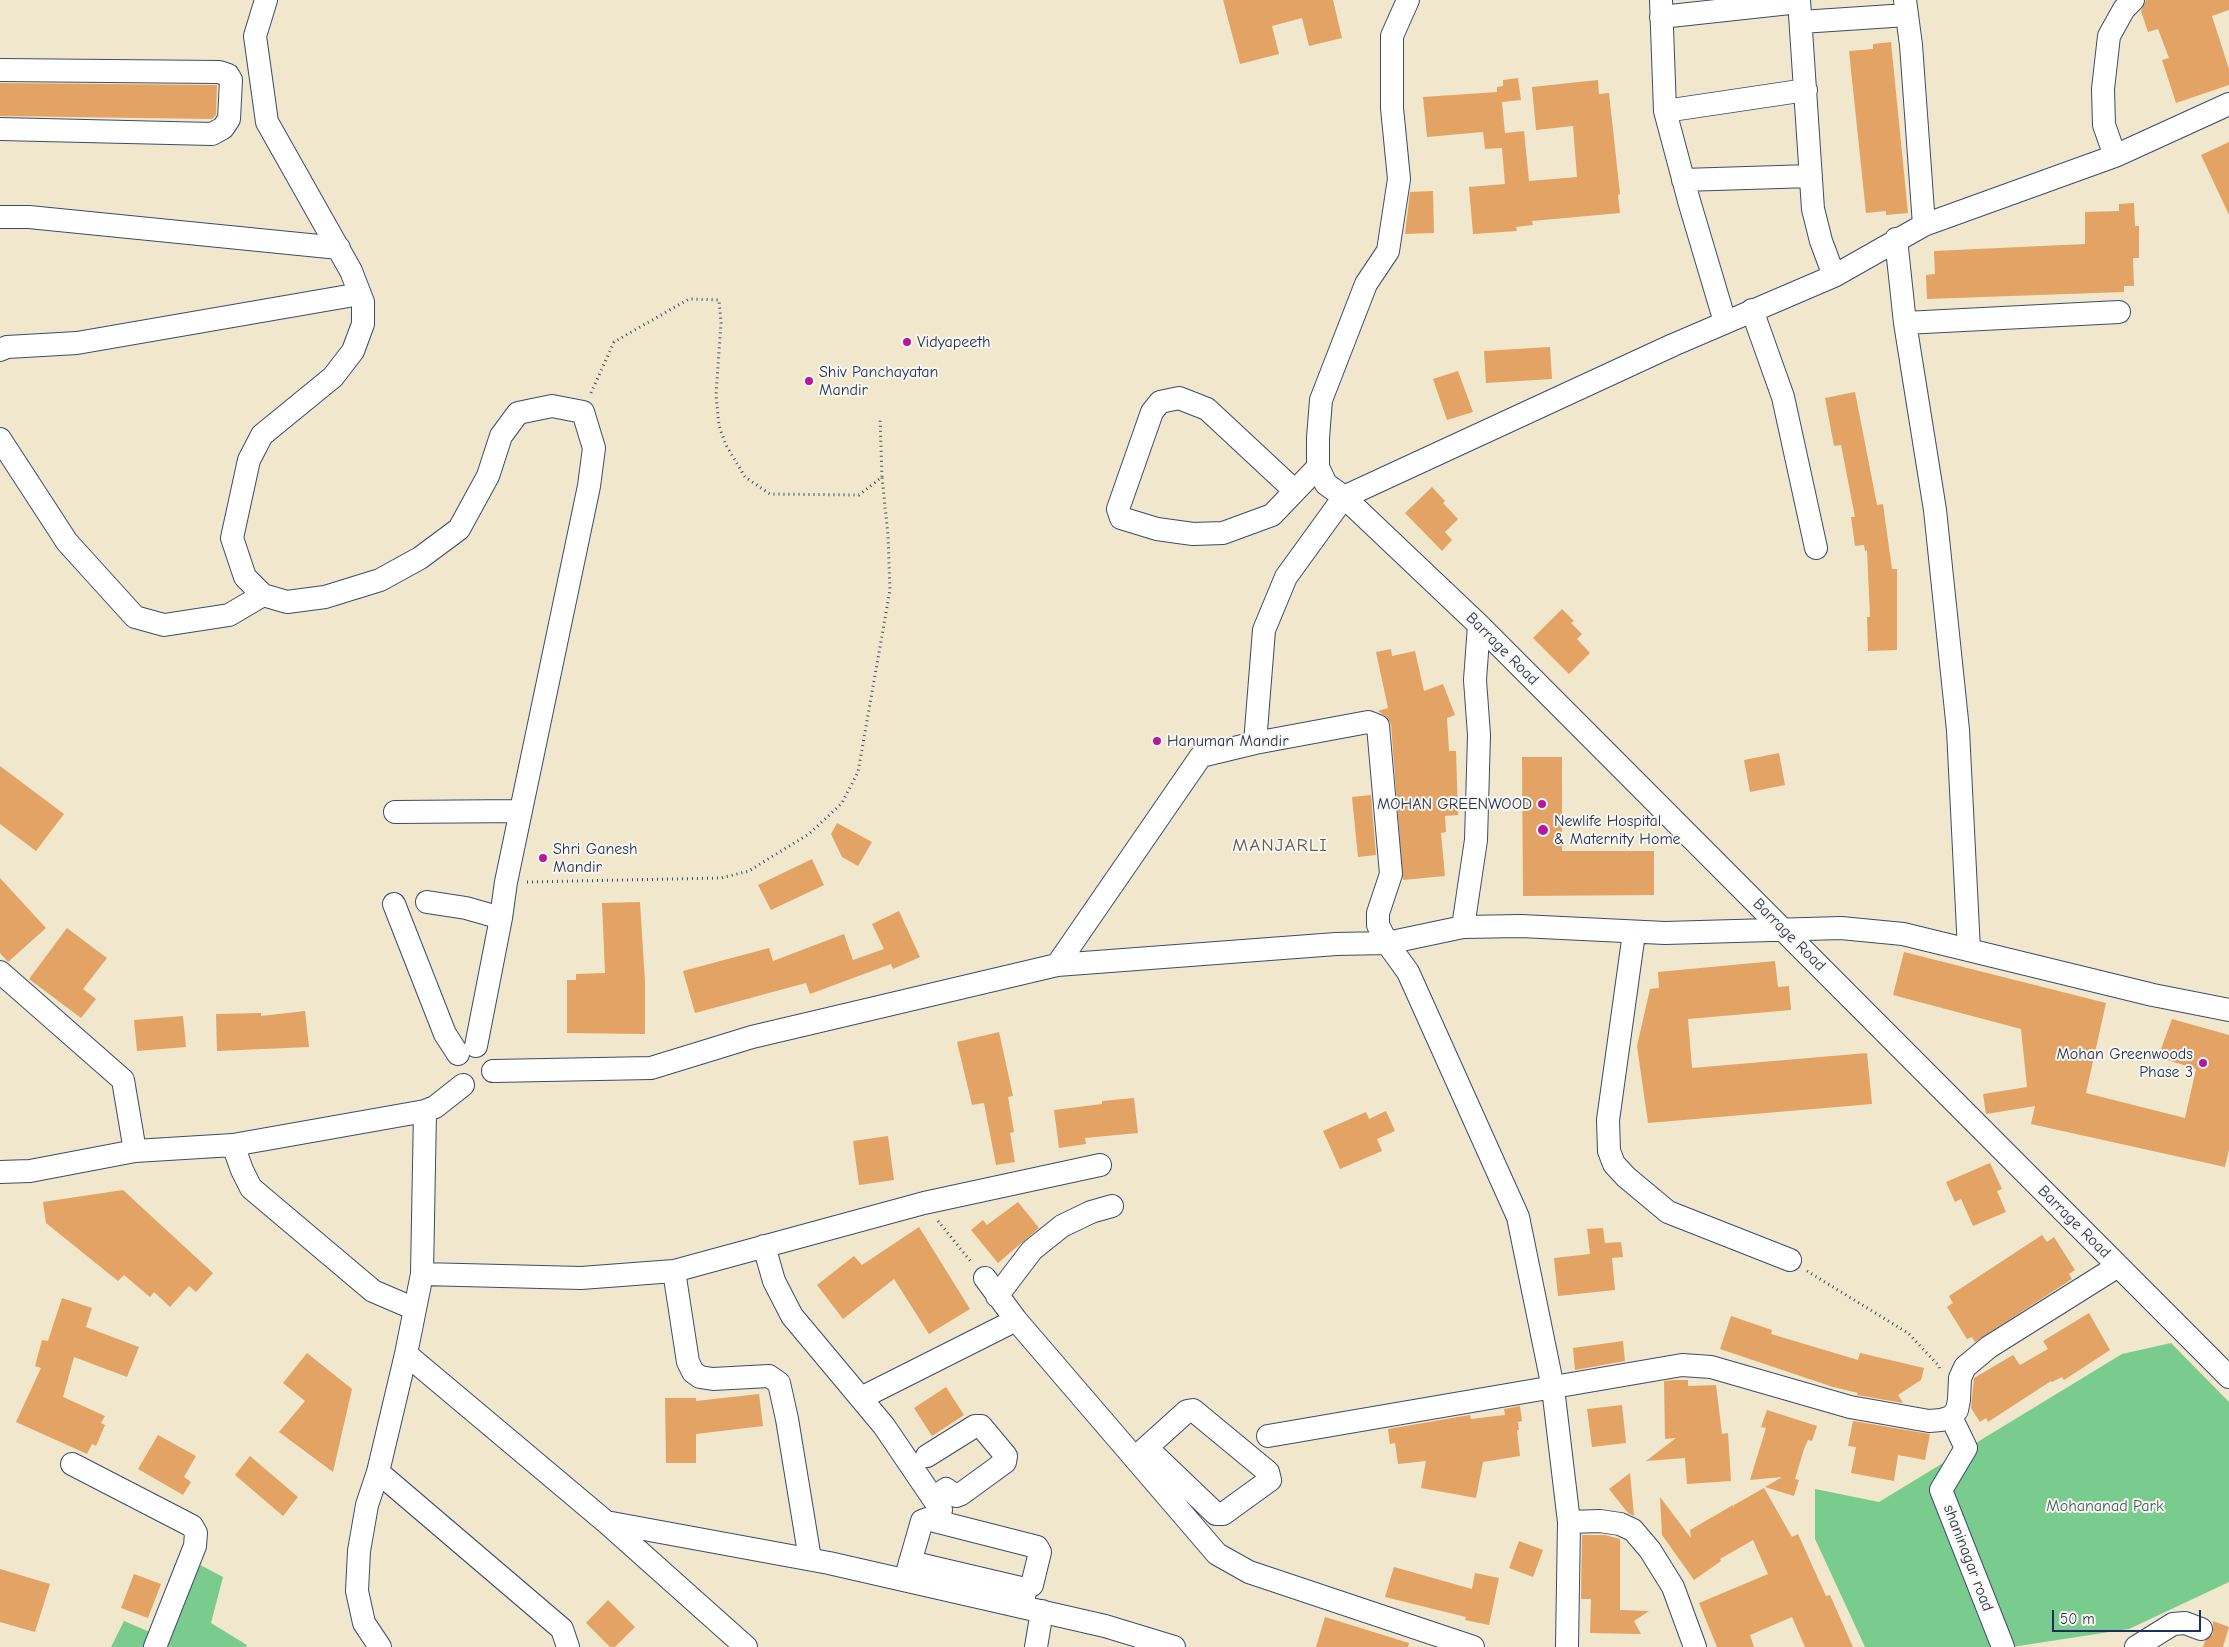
<!DOCTYPE html>
<html>
<head>
<meta charset="utf-8">
<style>
  body { margin:0 }
  #map { position:relative; width:2229px; height:1647px; overflow:hidden; background:#f1e7cc; font-family:"Comic Neue",sans-serif }
  canvas { display:block }
  .scale { position:absolute; left:2052px; top:1610px; width:149px; height:22px; box-sizing:border-box; border:2px solid #1b2f5e; border-top:0; padding-left:6px; font-size:15px; line-height:18px; white-space:nowrap; color:#1b2f5e; -webkit-text-stroke:4px #fbf7ec; paint-order:stroke }
</style>
</head>
<body>
<div id="map">
<canvas width="2229" height="1647"></canvas>
<div class="scale">50 m</div>
</div>
<script>
const ctx = document.querySelector('canvas').getContext('2d');
ctx.lineJoin = 'round';
function fillPath(path, color) { ctx.fillStyle = color; ctx.fill(path, 'evenodd'); }
const poly = rows => new Path2D(rows.map(r => 'M' + r).join(''));
function stroke(path, color, width, dash) { ctx.strokeStyle = color; ctx.lineWidth = width; ctx.lineCap = dash ? 'butt' : 'round'; ctx.setLineDash(dash || []); ctx.stroke(path); }
function drawText(font, color, halo, rows, align = 'center') {
  ctx.font = font + ' "Comic Neue",sans-serif'; ctx.lineWidth = 4; ctx.setLineDash([]); ctx.textBaseline = 'middle'; ctx.strokeStyle = halo; ctx.fillStyle = color; for (const [text, x, y, turn = 0] of rows) {
    ctx.save(); ctx.translate(x, y); ctx.rotate((+turn || 0) * Math.PI / 180); ctx.textAlign = isNaN(turn) ? turn : align; if (halo) ctx.strokeText(text, 0, 0); ctx.fillText(text, 0, 0); ctx.restore();
  }
}
const green = poly([
  [2171,1343,2229,1402,2229,1582,2129,1629,2012,1647,1865,1647,1815,1539,1815,1489,1879,1502,2122,1354],
  [187,1558,223,1577,211,1623,247,1645,246,1647,111,1647,124,1621,157,1635]
]);
const building = poly([
  [1223,0,1333,0,1342,38,1309,46,1302,18,1272,26,1279,54,1240,64],
  [2146,0,2229,0,2229,10,2212,16,2229,69,2229,85,2176,103,2162,60,2169,58,2158,29,2148,32,2141,11],
  [1891,42,1908,213,1886,215,1886,211,1866,213,1849,51,1873,49,1873,44],
  [1518,78,1521,100,1502,102,1505,133,1524,131,1529,181,1577,177,1573,126,1536,130,1532,87,1598,80,1599,94,1609,93,1620,194,1618,195,1620,213,1532,221,1533,225,1516,227,1517,231,1473,234,1469,187,1505,184,1502,148,1485,149,1483,132,1427,137,1423,97,1497,92,1497,87,1503,86,1503,80],
  [0,83,217,85,216,115,212,119,0,116],
  [2229,142,2229,215,2201,155],
  [1433,191,1434,233,1405,234,1410,192],
  [2134,203,2135,226,2139,226,2139,258,2133,258,2134,286,2124,286,2124,292,1927,299,1926,275,1935,274,1934,251,2085,244,2085,212,2119,211,2119,204],
  [1550,347,1552,379,1486,383,1484,351],
  [1458,371,1473,412,1447,420,1433,379],
  [1855,392,1877,505,1883,504,1892,569,1897,569,1897,650,1868,651,1867,617,1870,617,1867,550,1865,551,1864,545,1855,546,1851,517,1855,517,1841,445,1834,446,1825,398],
  [1432,487,1445,501,1443,503,1458,519,1445,532,1452,540,1442,551,1405,513],
  [1562,609,1574,621,1571,623,1582,634,1577,639,1590,653,1569,674,1533,638],
  [1391,649,1392,656,1415,651,1424,691,1443,684,1455,715,1447,718,1449,751,1456,751,1458,815,1445,816,1446,832,1441,833,1445,876,1403,880,1391,725,1388,718,1378,711,1388,708,1376,652],
  [1779,753,1785,785,1750,792,1744,760],
  [1522,757,1562,757,1562,851,1654,851,1654,895,1523,896],
  [0,766,64,814,36,851,0,824],
  [1371,795,1376,855,1358,857,1352,797],
  [837,823,872,842,858,866,842,857,831,834],
  [812,859,824,885,771,910,758,885],
  [0,878,46,928,8,962,0,953],
  [640,902,645,982,645,1034,567,1033,567,980,576,980,576,974,605,973,602,903],
  [899,911,920,957,893,969,891,964,810,994,806,983,695,1013,683,971,769,948,773,961,844,934,853,960,884,949,872,924],
  [67,928,107,958,83,989,96,999,81,1018,29,979],
  [1904,952,2106,1003,2086,1093,2185,1118,2196,1069,2158,1057,2172,1019,2229,1035,2229,1149,2225,1167,2031,1124,2035,1106,1986,1114,1983,1094,2027,1087,2021,1029,1893,995],
  [1775,961,1778,987,1789,986,1791,1010,1688,1019,1692,1068,1867,1053,1872,1104,1648,1123,1637,1046,1650,989,1659,988,1658,972],
  [305,1011,309,1047,217,1051,216,1014,261,1013,261,1016],
  [183,1016,186,1047,137,1051,134,1020],
  [999,1032,1013,1096,1008,1097,1014,1132,1010,1133,1015,1162,996,1165,984,1103,972,1105,957,1042],
  [1134,1098,1138,1133,1085,1138,1086,1144,1059,1148,1054,1110,1102,1104,1102,1101],
  [1386,1111,1395,1131,1377,1139,1382,1151,1340,1169,1323,1131,1366,1112,1369,1119],
  [888,1136,894,1180,859,1185,853,1141],
  [1990,1163,2002,1189,1997,1191,2006,1212,1973,1226,1961,1199,1955,1202,1946,1182],
  [123,1190,213,1273,196,1292,189,1286,170,1307,154,1292,150,1297,124,1275,118,1281,46,1223,43,1202],
  [1018,1202,1039,1228,998,1263,971,1230,983,1220,987,1225],
  [919,1227,970,1309,929,1334,894,1279,843,1319,817,1285,854,1256,862,1265],
  [1603,1228,1605,1243,1621,1242,1623,1257,1612,1258,1615,1290,1558,1296,1554,1258,1590,1254,1587,1229],
  [2042,1235,2047,1242,2054,1237,2075,1270,2069,1274,2072,1279,1975,1342,1972,1337,1967,1339,1947,1307,1953,1303,1949,1296],
  [62,1298,92,1308,86,1327,139,1347,127,1377,74,1357,63,1397,105,1416,101,1423,105,1425,96,1446,92,1444,87,1454,16,1422,41,1368,35,1366,42,1340,48,1341],
  [2089,1313,2110,1350,2064,1380,2062,1377,2052,1382,2051,1381,1988,1422,1986,1418,1980,1422,1971,1408,1974,1378,2013,1355,2020,1365,2048,1349,2043,1341],
  [1731,1316,1772,1330,1771,1334,1858,1360,1860,1353,1924,1368,1921,1380,1898,1395,1903,1403,1857,1395,1858,1393,1833,1387,1720,1349],
  [1623,1341,1625,1361,1575,1370,1573,1348],
  [307,1353,352,1389,333,1472,279,1432,305,1401,283,1383],
  [1673,1380,1688,1380,1688,1386,1716,1385,1722,1434,1728,1433,1731,1481,1687,1484,1685,1458,1646,1461,1676,1438,1665,1439,1664,1381],
  [946,1387,964,1415,932,1436,914,1408],
  [759,1394,763,1426,696,1434,696,1463,666,1463,665,1398,696,1398,696,1401],
  [1622,1405,1626,1443,1592,1447,1587,1409],
  [1520,1406,1522,1421,1518,1422,1519,1430,1517,1430,1520,1456,1483,1462,1476,1498,1421,1488,1426,1461,1398,1464,1395,1443,1390,1444,1388,1429,1470,1415,1471,1419,1505,1415,1504,1409],
  [1767,1410,1817,1426,1812,1441,1808,1440,1804,1449,1795,1479,1799,1480,1794,1496,1765,1487,1782,1477,1750,1480,1766,1428,1761,1427],
  [1853,1421,1930,1434,1925,1460,1898,1455,1894,1481,1851,1473,1856,1447,1848,1446],
  [158,1435,196,1456,184,1477,191,1482,183,1495,138,1469],
  [250,1456,298,1497,283,1516,235,1475],
  [1630,1473,1634,1516,1628,1513,1609,1489],
  [1764,1488,1792,1537,1798,1534,1826,1596,1830,1595,1853,1647,1805,1647,1792,1617,1750,1635,1754,1647,1717,1647,1699,1603,1768,1574,1753,1540,1720,1559,1721,1561,1694,1580,1662,1535,1660,1497,1691,1538,1690,1530,1733,1505,1733,1508,1734,1505],
  [1582,1535,1605,1535,1620,1539,1620,1610,1649,1611,1634,1621,1641,1634,1590,1633,1591,1599,1581,1599],
  [1519,1541,1543,1550,1533,1577,1509,1568],
  [1394,1567,1472,1589,1475,1573,1499,1578,1489,1625,1465,1620,1466,1617,1385,1597],
  [0,1569,50,1584,35,1632,0,1622],
  [134,1574,161,1584,148,1618,121,1608],
  [608,1600,635,1627,615,1647,610,1647,586,1623],
  [1325,1617,1409,1643,1408,1647,1316,1647],
  [2213,1621,2229,1627,2223,1647,2203,1647,2205,1641,2213,1634]
]);
const path = poly([
  [591,393,614,342,689,299,719,300,721,323,716,395,719,426,726,445,745,477,770,494,859,495,882,477,880,417],
  [527,882,721,878,749,871,768,859,809,834,842,803,858,772,890,590,888,535,882,477],
  [938,1221,972,1263],
  [1807,1271,1908,1333,1939,1366,1940,1371]
]);
const minor = poly([
  [266,0,255,36,267,122,351,271,363,302,363,324,353,351,333,377,262,435,249,460,232,538,245,577,263,595,287,602,325,597,380,580,420,558,459,529,488,476,501,436,518,413,552,406,583,412,594,448,589,486,506,882,501,918,476,1046],
  [1408,0,1392,36,1392,108,1399,179,1388,251,1366,284,1321,400,1318,438,1318,467,1326,484,1344,497,1479,625,2229,1377],
  [1661,0,1665,111,1689,201,1725,322],
  [1799,0,1813,209,1821,241,1834,276],
  [1905,0,1911,45,1924,225],
  [1661,17,1799,2],
  [1801,22,1907,15],
  [0,70,219,72,228,75,231,80,229,119,223,128,212,134,0,129],
  [1665,111,1806,90],
  [2115,156,2104,125,2103,89,2109,36,2124,9,2133,0],
  [1683,180,1811,176],
  [0,217,29,217,339,248],
  [1896,239,1905,323,1935,510,1958,730,1969,950],
  [1752,310,1783,397,1816,548],
  [1905,323,2119,312],
  [0,350,7,347,77,343,360,294],
  [0,439,67,542,135,617,164,625,229,615,263,595],
  [1295,491,1207,409,1179,398,1160,402,1152,412,1118,509,1121,518,1157,529,1193,534,1223,533,1272,515,1318,467],
  [1255,743,1264,630,1286,577,1344,497,1673,345,1834,276,1924,225,2115,156,2229,104],
  [395,812,521,811],
  [427,902,466,908,501,918],
  [394,904,445,1034,458,1054],
  [1463,927,1476,840,1479,735,1475,680,1479,625],
  [1634,933,1608,1120,1609,1151,1614,1164,1626,1177,1668,1212,1790,1260],
  [1057,965,1201,756,1255,743,1368,722,1378,726,1391,874,1378,913,1378,925,1387,943,1408,972,1518,1217,1553,1388,1569,1522,1567,1647],
  [0,972,123,1080,135,1151],
  [493,1071,651,1068,752,1037,1057,965,1336,944,1387,943,1463,927,1521,926,1665,933,1841,928,1903,934,2153,995,2229,1010],
  [233,1145,242,1170,251,1188,373,1291,415,1309],
  [0,1172,30,1171,135,1151,233,1145,425,1111,435,1107,463,1085],
  [764,1246,774,1281,792,1316,884,1426,941,1510],
  [674,1271,688,1362,693,1372,700,1377,713,1379,769,1376,779,1383,787,1419,810,1559],
  [422,1274,581,1278,674,1271,924,1203,1100,1165],
  [985,1278,1016,1320,1217,1554,1249,1572,1473,1647],
  [997,1296,1032,1250,1062,1226,1091,1212,1112,1206],
  [406,1354,606,1522,746,1647],
  [861,1398,1016,1320],
  [1951,1417,1966,1448,1941,1490,2003,1647],
  [1268,1436,1682,1365,1711,1367,1850,1407,1929,1421,1941,1420,1951,1417,1957,1410,1959,1400,1960,1378,1965,1367,1989,1347,2118,1266],
  [927,1456,975,1426,981,1426,1006,1456,1005,1462,961,1494,956,1496,946,1489,933,1498],
  [1136,1457,1187,1411,1193,1410,1268,1472,1270,1480,1223,1514,1216,1514,1147,1448],
  [72,1464,192,1526,196,1533,195,1546,155,1647],
  [378,1472,562,1629,568,1647],
  [606,1522,829,1563,1105,1626,1174,1647],
  [1569,1522,1600,1521,1620,1524,1633,1530,1650,1550,1673,1587,1695,1647],
  [910,1562,1025,1589],
  [905,1580,922,1521,927,1519,1037,1547,1040,1552,1032,1585,1025,1589,1023,1606],
  [380,1647,364,1623,357,1591,359,1551,367,1505,378,1472,406,1354,422,1274,425,1111],
  [1036,1647,1042,1611],
  [2136,1647,2173,1624,2185,1623,2201,1629]
]);
const markers = [
  [907,342,5,"#b5179e"],
  [809,381,5,"#b5179e"],
  [1157,741,5,"#b5179e"],
  [1542,804,5,"#b5179e"],
  [1543,830,6,"#b5179e"],
  [543,858,5,"#b5179e"],
  [2203,1063,5,"#b5179e"]
];
const poiNames = [
  ["Vidyapeeth",917,342],
  ["Shiv Panchayatan",819,372],
  ["Mandir",819,390],
  ["Hanuman Mandir",1167,741],
  ["MOHAN GREENWOOD",1532,804,"right"],
  ["Newlife Hospital",1554,821],
  ["& Maternity Home",1554,839],
  ["Shri Ganesh",553,849],
  ["Mandir",553,867],
  ["Mohan Greenwoods",2193,1054,"right"],
  ["Phase 3",2193,1072,"right"]
];
const streetNames = [
  ["Barrage Road",1502,649,45],
  ["Barrage Road",1789,935,45],
  ["Barrage Road",2074,1222,45],
  ["shaninagar road",1968,1558,69]
];
const parkNames = [
  ["Mohananad Park",2105,1506]
];
const quarterNames = [
  ["MANJARLI",1280,846]
];
fillPath(green, '#79cc8e');
fillPath(building, '#e3a364');
stroke(minor, '#3b4b6e', 24);
stroke(path, '#3b4b6e', 3, [1, 4]);
stroke(minor, '#fff', 22);
for (const [x, y, r, color] of markers) { const dot = new Path2D(); dot.arc(x, y, r, 0, 2 * Math.PI); ctx.fillStyle = color; ctx.fill(dot); stroke(dot, '#fbf7ec', 2); }
drawText('16px', '#1b2f5e', '#fbf7ec', poiNames, 'left');
drawText('16px', '#1b2f5e', '#fbf7ec', streetNames);
drawText('16px', '#375e6c', '#fbf7ec', parkNames);
ctx.letterSpacing = '1px';
drawText('19px', '#615860', '#fbf7ec', quarterNames);
ctx.letterSpacing = '0px';
</script>
</body>
</html>
